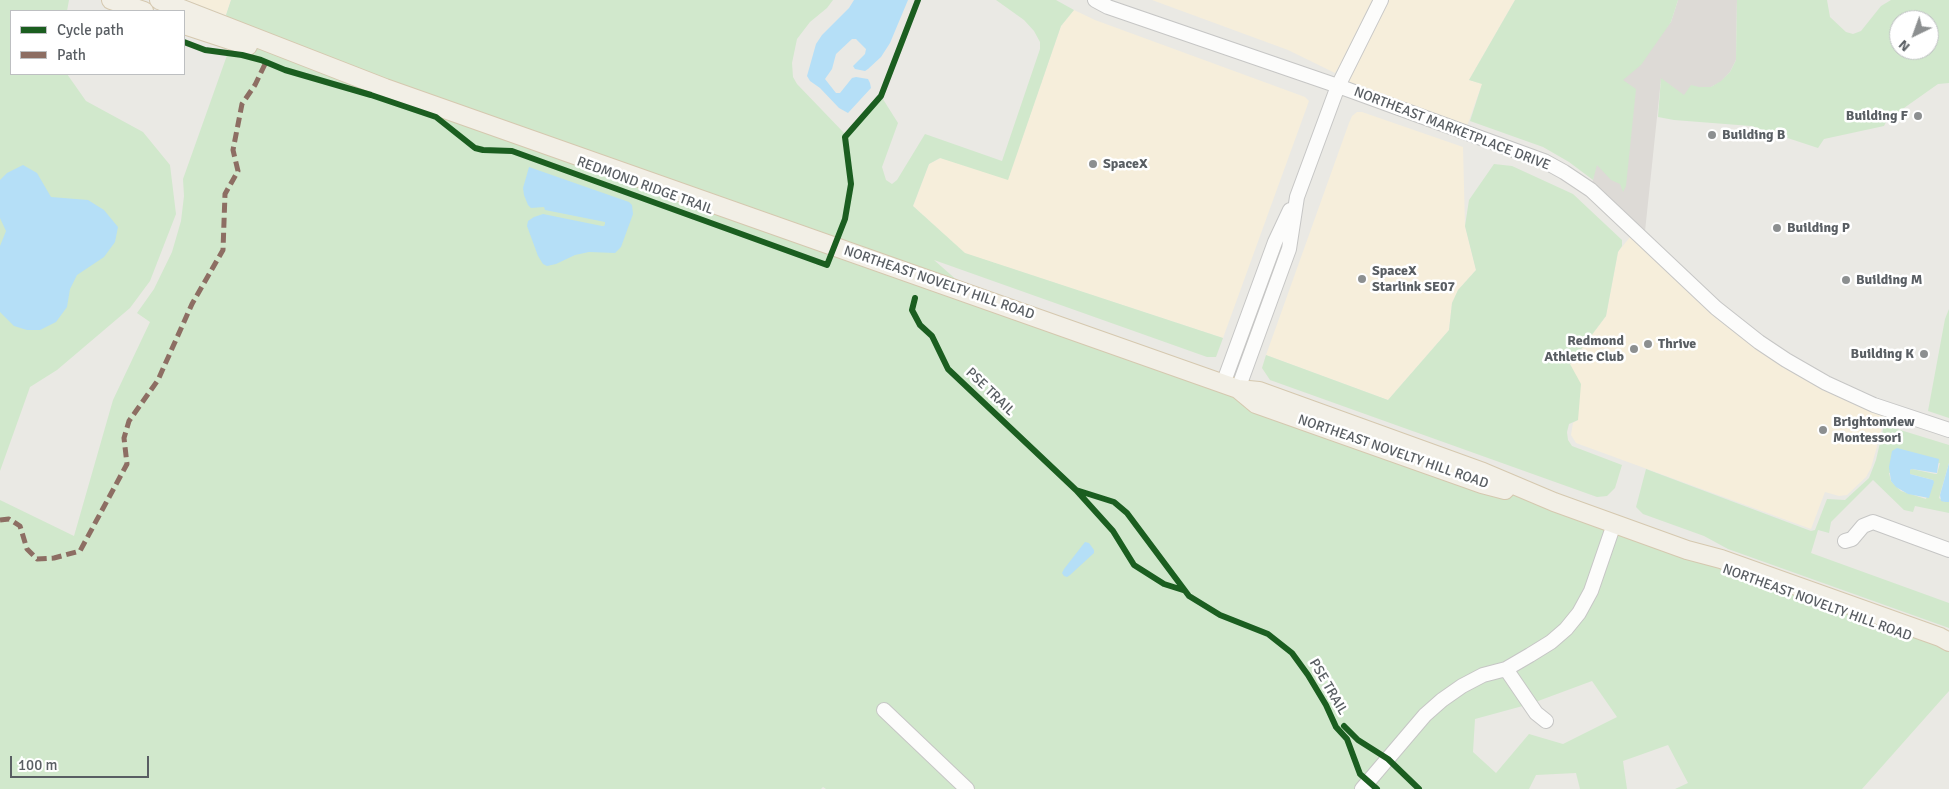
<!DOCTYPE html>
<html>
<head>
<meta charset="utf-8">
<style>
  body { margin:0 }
  #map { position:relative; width:1949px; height:789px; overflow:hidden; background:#eae9e4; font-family:Signika,sans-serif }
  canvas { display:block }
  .legend { position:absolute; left:10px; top:10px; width:175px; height:65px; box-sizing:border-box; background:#fff; border:1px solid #bdbfc1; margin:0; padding:6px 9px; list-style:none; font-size:15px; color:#595e63 }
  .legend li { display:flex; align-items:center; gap:10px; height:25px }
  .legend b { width:25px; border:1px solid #bdbfc1 }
  .north { position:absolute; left:1889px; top:10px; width:50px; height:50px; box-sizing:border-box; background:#fff; border:1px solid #bdbfc1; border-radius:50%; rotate:222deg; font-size:14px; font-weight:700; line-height:20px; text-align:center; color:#595e63 }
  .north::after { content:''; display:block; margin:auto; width:18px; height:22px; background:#8c8f90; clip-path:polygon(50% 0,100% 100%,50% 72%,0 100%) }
  .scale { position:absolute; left:10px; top:756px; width:139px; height:22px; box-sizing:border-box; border:2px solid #595e63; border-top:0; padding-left:6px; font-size:15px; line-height:18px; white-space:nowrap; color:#595e63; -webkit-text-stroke:4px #fff; paint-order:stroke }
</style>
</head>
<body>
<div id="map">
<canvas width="1949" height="789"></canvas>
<ul class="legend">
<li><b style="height:6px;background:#1b5e20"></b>Cycle path</li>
<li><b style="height:6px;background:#8d6e63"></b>Path</li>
</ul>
<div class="north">N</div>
<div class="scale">100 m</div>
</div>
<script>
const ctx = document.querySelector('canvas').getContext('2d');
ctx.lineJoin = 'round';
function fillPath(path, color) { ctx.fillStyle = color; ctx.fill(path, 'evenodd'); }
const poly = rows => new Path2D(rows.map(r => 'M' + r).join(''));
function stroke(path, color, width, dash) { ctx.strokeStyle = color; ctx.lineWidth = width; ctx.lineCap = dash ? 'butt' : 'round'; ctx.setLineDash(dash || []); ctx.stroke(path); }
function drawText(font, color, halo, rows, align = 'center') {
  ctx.font = font + ' Signika,sans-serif'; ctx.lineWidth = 5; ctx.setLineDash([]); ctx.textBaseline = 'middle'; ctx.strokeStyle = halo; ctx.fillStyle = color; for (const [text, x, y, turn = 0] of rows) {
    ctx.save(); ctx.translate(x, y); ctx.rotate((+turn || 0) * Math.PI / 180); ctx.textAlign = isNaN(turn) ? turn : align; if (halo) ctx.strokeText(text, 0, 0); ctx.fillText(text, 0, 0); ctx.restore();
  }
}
const commercial = poly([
  [187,0,231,0,226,15],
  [1152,0,1379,0,1335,73,1288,50],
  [1381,0,1515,0,1469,80,1482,84,1465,132,1338,86],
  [1074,10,1095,20,1305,97,1309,101,1223,338,964,253,913,206,929,164,941,158,1008,179,1061,26],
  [1357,112,1362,112,1463,147,1465,226,1476,270,1458,290,1452,303,1449,330,1388,400,1266,355,1349,123,1352,116],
  [1634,232,1734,323,1887,410,1871,468,1866,477,1847,495,1839,496,1825,492,1811,529,1576,443,1571,435,1573,423,1578,420,1570,364,1606,316,1618,252]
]);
const industrial = poly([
  [1678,0,1737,0,1736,60,1730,72,1721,82,1711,87,1699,87,1684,96,1661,79,1644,241,1591,190,1609,92,1671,22]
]);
const green = poly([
  [0,0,69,0,67,11,11,11,11,74,67,74,86,101,143,132,170,165,176,214,150,281,130,308,57,370,30,387,0,471],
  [231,0,833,0,827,8,810,22,797,39,792,63,793,77,797,84,846,135,881,96,898,123,882,167,886,180,892,184,897,180,925,134,1002,161,1040,49,1040,42,1034,31,1024,20,996,0,1056,0,1074,10,1061,26,1008,180,940,158,929,164,913,206,965,253,1223,338,1216,357,1207,357,934,260,975,296,1687,550,1720,569,1933,644,1949,647,1949,691,1862,789,1675,789,1688,783,1668,745,1623,761,1627,789,1580,789,1576,773,1536,775,1529,789,826,789,823,787,821,789,0,789,0,500,74,536,113,400,150,322,137,313,154,289,172,252,181,221,184,196,183,179,236,30,226,15],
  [1592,681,1617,717,1563,744,1529,734,1496,773,1473,752,1475,719,1530,704],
  [1515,0,1678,0,1671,22,1641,65,1623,80,1636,89,1626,186,1623,192,1620,184,1611,180,1597,165,1593,180,1569,162,1543,147,1470,121,1482,84,1469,80],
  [1737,0,1827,0,1830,17,1846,32,1853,34,1861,31,1881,6,1891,0,1949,0,1949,83,1938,84,1887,120,1884,126,1824,139,1818,148,1751,126,1674,120,1658,117,1661,78,1684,95,1691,85,1699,87,1711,87,1721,81,1730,72,1736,60],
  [1899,20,1929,20,1929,50,1899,50],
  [1494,164,1512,166,1573,194,1622,240,1622,246,1618,252,1606,316,1570,364,1581,384,1578,420,1569,424,1567,432,1568,440,1572,446,1622,465,1615,488,1607,496,1597,497,1270,380,1262,368,1266,355,1388,400,1449,330,1452,303,1458,290,1476,270,1465,226,1469,200],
  [1949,309,1949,418,1928,411,1945,319],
  [1884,425,1949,445,1949,463,1939,498,1945,502,1949,502,1949,513,1915,506,1913,512,1904,510,1873,480,1831,522,1829,533,1818,530,1811,553,1949,603,1949,628,1728,549,1704,536,1643,514,1636,507,1646,469,1811,531,1815,530,1827,499,1845,500,1869,478,1876,460],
  [1940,463,1937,474,1935,474,1912,469,1910,470,1910,474,1933,480,1926,499,1901,491,1891,481,1889,473]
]);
const water = poly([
  [854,0,908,0,890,43,881,57,868,69,865,71,855,69,853,66,865,54,866,49,856,39,852,39,836,54,832,69,825,79,836,93,840,93,852,78,856,77,868,79,870,83,871,88,848,113,839,108,820,88,810,81,807,76,816,44,822,35,849,8],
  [23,165,37,173,51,197,88,200,104,210,118,227,115,242,104,257,77,275,70,289,67,307,56,322,40,330,27,330,14,326,0,312,0,246,6,231,0,218,0,180,7,173],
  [529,167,629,202,632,205,633,214,621,247,615,253,589,252,575,255,556,264,547,266,543,264,538,256,527,226,528,221,534,217,543,214,602,226,604,226,605,224,605,222,545,210,544,207,531,208,528,205,524,195,523,188],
  [1897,448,1939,459,1937,473,1912,469,1910,470,1910,474,1933,480,1934,482,1929,498,1908,494,1896,487,1891,481,1889,467,1892,451],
  [1949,463,1949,502,1945,502,1941,501,1940,495],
  [1085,542,1089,543,1094,550,1094,553,1070,575,1067,577,1064,576,1062,573,1064,569]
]);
const minor = poly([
  [1095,0,1108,7,1338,86,1544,161,1564,172,1591,190,1716,308,1759,342,1786,360,1826,383,1874,405,1949,430],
  [1223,384,1275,242,1290,210],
  [1238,389,1289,249,1297,197,1338,86,1381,0],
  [1845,541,1852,539,1863,526,1873,522,1949,550],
  [1506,669,1536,713,1546,721],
  [884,710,967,789],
  [1362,789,1425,715,1442,700,1462,686,1483,675,1506,669,1530,655,1551,642,1566,629,1579,613,1591,591,1614,524]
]);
const major = poly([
  [111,0,144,11],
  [159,0,385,88,1238,389,1259,391,1483,472,1554,502,1687,550,1721,559,1940,637,1949,642],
  [184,25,248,46],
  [1238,389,1256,404,1482,484,1505,490]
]);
const quiet = poly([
  [0,520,9,519,20,526,27,549,37,559,54,558,80,551,127,464,124,438,129,421,158,380,192,304,223,250,225,194,238,171,233,150,242,104,255,85,266,62]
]);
const cycleway = poly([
  [184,42,205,50,242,55,261,60,285,70,371,95,436,117,475,148,483,150,512,151,827,265,845,219,851,184,845,137,881,96,918,0],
  [915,298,912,310,920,325,932,336,948,369,1076,490,1113,531,1134,565,1164,584,1183,590],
  [1076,490,1114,502,1127,513,1189,596,1220,615,1268,634,1292,653,1308,675,1326,705,1336,727,1347,739,1360,774,1377,789],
  [1344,726,1358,740,1388,759,1419,789]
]);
const markers = [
  [1918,116,5,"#8c8f90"],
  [1712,135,5,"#8c8f90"],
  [1093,164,5,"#8c8f90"],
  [1777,228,5,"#8c8f90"],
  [1362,279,5,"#8c8f90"],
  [1846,280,5,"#8c8f90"],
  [1648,344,5,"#8c8f90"],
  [1634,349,5,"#8c8f90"],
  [1924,354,5,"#8c8f90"],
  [1823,430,5,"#8c8f90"]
];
const poiNames = [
  ["Building F",1908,116,"right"],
  ["Building B",1722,135],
  ["SpaceX",1103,164],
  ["Building P",1787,228],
  ["SpaceX",1372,271],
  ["Starlink SE07",1372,287],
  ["Building M",1856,280],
  ["Redmond",1624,341,"right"],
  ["Athletic Club",1624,357,"right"],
  ["Thrive",1658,344],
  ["Building K",1914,354,"right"],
  ["Brightonview",1833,422],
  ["Montessori",1833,438]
];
const streetNames = [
  ["NORTHEAST MARKETPLACE DRIVE",1452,129,21],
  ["REDMOND RIDGE TRAIL",645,186,20],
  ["NORTHEAST NOVELTY HILL ROAD",939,283,19],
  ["PSE TRAIL",990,392,44],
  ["NORTHEAST NOVELTY HILL ROAD",1393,452,19],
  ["NORTHEAST NOVELTY HILL ROAD",1817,603,20],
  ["PSE TRAIL",1328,687,60]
];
fillPath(commercial, '#f6eedb');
fillPath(industrial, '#dddad6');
fillPath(green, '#d1e8cc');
fillPath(water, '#b5dff7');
stroke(minor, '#c6c6c5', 16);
stroke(major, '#d5c8af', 20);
stroke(minor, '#fcfcfb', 14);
stroke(major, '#f2efe6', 18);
stroke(quiet, '#8d6e63', 5, [10, 5]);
stroke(cycleway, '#1b5e20', 6);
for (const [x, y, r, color] of markers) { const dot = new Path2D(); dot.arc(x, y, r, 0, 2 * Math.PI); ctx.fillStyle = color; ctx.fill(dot); stroke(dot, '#fff', 2); }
drawText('bold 14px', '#595e63', '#fff', poiNames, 'left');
drawText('14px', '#595e63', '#fff', streetNames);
</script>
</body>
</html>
